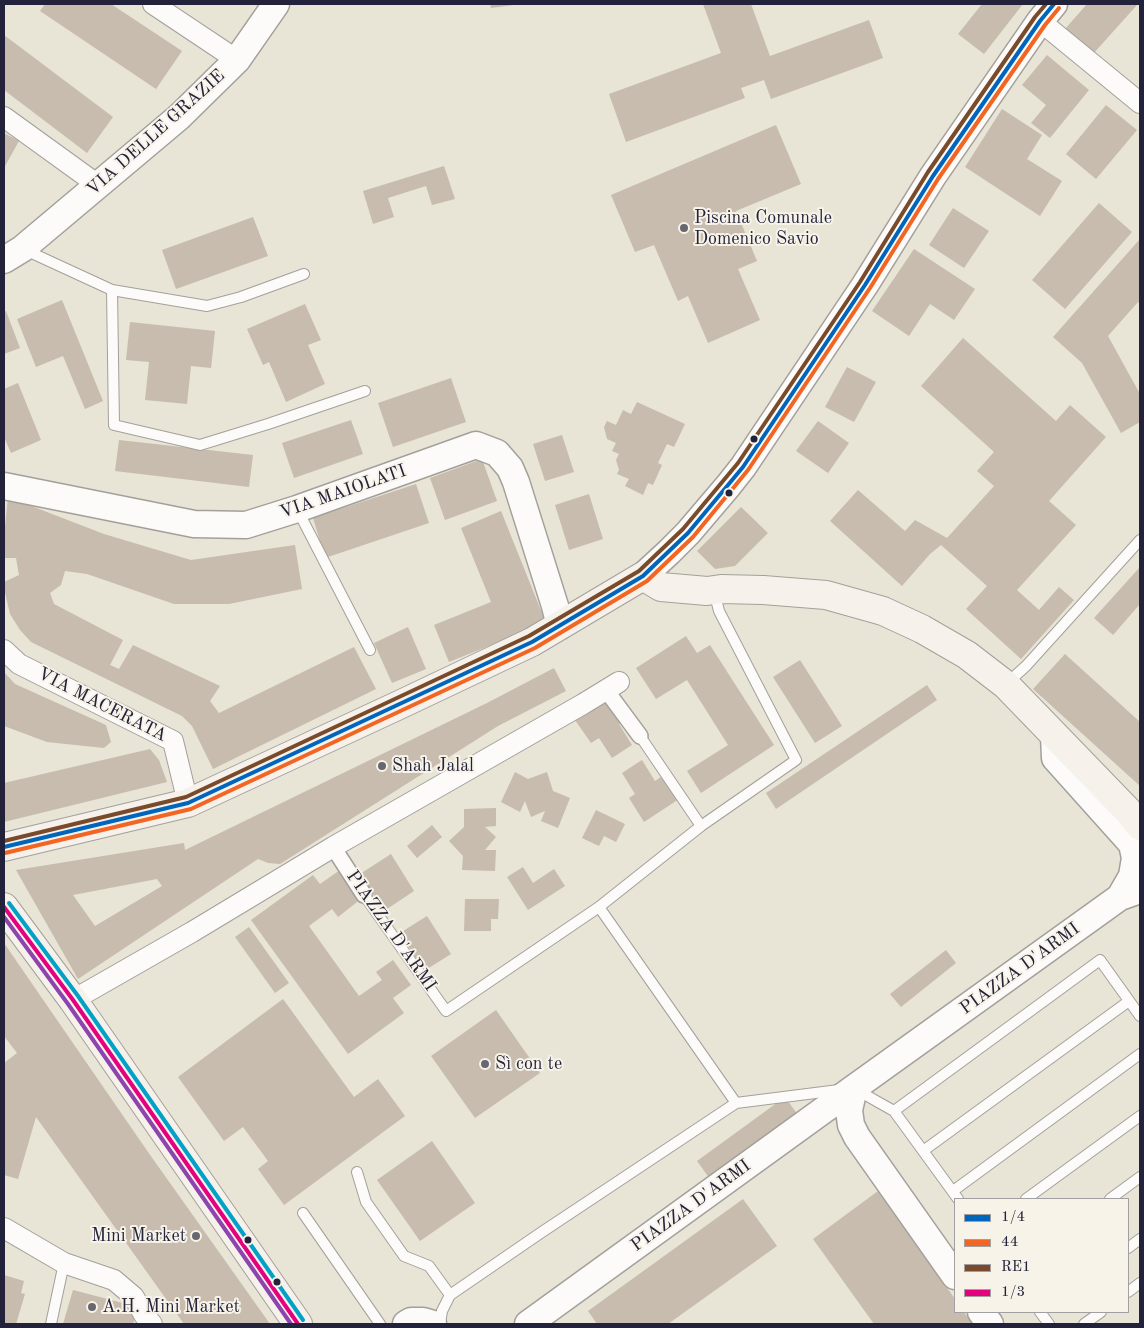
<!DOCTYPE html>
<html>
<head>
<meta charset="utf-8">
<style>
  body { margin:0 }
  #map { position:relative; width:1144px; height:1328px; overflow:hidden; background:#e8e4d6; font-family:"Old Standard TT",serif }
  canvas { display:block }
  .frame { position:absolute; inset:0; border:5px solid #22223b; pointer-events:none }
  .legend { position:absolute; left:954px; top:1198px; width:175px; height:115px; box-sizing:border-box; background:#f7f3e8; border:1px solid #a29fa3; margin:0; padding:6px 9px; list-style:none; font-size:15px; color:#22223b }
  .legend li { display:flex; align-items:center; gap:10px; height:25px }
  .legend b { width:25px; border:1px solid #a29fa3 }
</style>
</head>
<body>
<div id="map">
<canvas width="1144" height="1328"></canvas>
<div class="frame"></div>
<ul class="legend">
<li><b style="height:6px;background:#0065bd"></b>1/4</li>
<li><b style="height:6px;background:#f26522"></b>44</li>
<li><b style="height:6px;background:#7a4b2a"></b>RE1</li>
<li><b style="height:6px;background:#e5007d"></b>1/3</li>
</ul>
</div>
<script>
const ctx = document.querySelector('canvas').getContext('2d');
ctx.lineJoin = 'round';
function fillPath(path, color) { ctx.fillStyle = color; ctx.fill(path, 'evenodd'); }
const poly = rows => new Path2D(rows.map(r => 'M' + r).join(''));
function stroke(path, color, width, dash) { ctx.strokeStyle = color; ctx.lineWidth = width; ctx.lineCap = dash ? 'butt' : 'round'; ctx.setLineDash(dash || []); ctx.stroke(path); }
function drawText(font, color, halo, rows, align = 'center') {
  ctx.font = font + ' "Old Standard TT",serif'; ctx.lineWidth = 4; ctx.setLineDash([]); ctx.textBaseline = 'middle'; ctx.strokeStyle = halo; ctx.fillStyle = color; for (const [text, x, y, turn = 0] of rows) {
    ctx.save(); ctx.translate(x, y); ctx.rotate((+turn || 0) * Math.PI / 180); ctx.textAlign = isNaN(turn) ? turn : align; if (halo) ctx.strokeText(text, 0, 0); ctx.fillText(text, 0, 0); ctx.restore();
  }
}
const building = poly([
  [45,4,111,4,182,51,156,89,40,11],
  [490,4,514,4,514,5,491,8],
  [703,4,751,4,770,56,869,20,883,58,771,99,764,80,741,88,745,98,626,142,609,94,721,53],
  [982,4,1023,4,984,54,958,34],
  [1087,4,1135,4,1137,5,1093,54,1065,29],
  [4,35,113,117,87,153,4,90],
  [1047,55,1089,90,1050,138,1031,123,1046,105,1022,85],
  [1106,105,1137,130,1096,179,1066,154],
  [1002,109,1042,135,1027,159,1062,181,1040,216,965,167],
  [776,125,801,184,736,211,757,261,738,269,760,320,708,343,688,296,678,301,654,245,635,252,611,195],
  [4,133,19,141,4,168],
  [444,166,455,199,432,205,426,186,388,198,394,217,373,224,363,191],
  [1099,203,1132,232,1065,309,1032,280],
  [953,208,989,231,964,268,929,245],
  [253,217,268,256,176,289,162,250],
  [1140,239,1140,304,1138,302,1108,336,1140,394,1140,422,1121,433,1082,363,1053,337],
  [914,249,975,289,954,320,930,304,909,336,872,311],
  [62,300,103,401,85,409,63,356,36,367,17,319],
  [305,304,321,340,308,345,325,384,286,402,269,362,263,365,247,329],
  [6,311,20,348,4,354,4,312],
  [130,322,215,331,211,368,191,366,187,404,145,400,149,362,126,360],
  [963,338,1056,421,1070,405,1106,437,1049,501,1076,525,1017,590,1039,610,1059,587,1074,600,1021,659,966,609,987,586,941,545,930,554,902,586,830,521,858,490,905,531,915,520,947,538,994,486,977,471,994,452,921,386],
  [847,367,876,382,854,422,825,407],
  [451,378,466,422,393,447,378,403],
  [18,383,41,440,11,453,4,437,4,389],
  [637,402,685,424,674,447,667,444,658,463,662,465,653,485,648,483,643,495,625,486,629,479,617,474,619,470,616,460,619,454,612,451,616,443,607,439,604,427,607,421,616,425,623,410,631,414],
  [351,420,363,454,294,478,282,443],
  [818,421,849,443,828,473,796,451],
  [562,435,574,472,545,481,533,444],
  [119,440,253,455,249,487,115,471],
  [482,459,497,501,445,520,430,478],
  [416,484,429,523,325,558,313,518],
  [589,494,603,539,569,550,555,505],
  [8,497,104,534,191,560,295,545,302,589,229,604,174,604,87,574,65,571,61,585,50,593,54,604,123,640,110,665,119,669,133,645,220,686,210,701,219,713,354,647,376,689,213,769,192,726,182,716,31,642,20,630,10,614,4,588,4,582,19,575,16,558,4,558,4,536],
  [741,507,768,533,735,566,715,569,697,551],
  [501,511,546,623,449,662,434,625,491,602,461,528],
  [1140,567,1140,604,1113,635,1094,618],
  [408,627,426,669,392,683,374,643],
  [686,636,697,653,710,645,774,745,701,793,687,771,728,745,687,680,656,699,636,668],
  [1065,654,1140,722,1140,786,1033,689],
  [800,660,842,726,815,743,773,677],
  [554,668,566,691,498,726,280,864,268,863,258,859,78,979,16,870,184,843,185,850,487,703],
  [157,879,162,886,95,926,73,895],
  [4,672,15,684,106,725,111,742,104,748,47,742,4,726],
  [927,685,937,700,776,809,766,793],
  [609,696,625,720,619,724,632,745,612,758,599,738,591,743,575,720],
  [150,749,159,760,167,782,4,822,4,783],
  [642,760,655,781,664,775,679,799,644,822,629,798,635,794,622,773],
  [515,772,528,779,547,772,553,791,570,798,558,828,541,821,545,811,531,817,525,801,520,812,501,802],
  [496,808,496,826,485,827,496,837,485,850,496,850,495,871,462,870,463,856,449,841,464,827,464,809],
  [596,810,625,824,616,842,604,836,599,846,582,838],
  [432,825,442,837,417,858,407,846],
  [391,854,414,891,384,911,360,874],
  [523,867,533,883,554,869,565,886,528,910,507,877],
  [340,870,361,899,338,917,332,909,309,926,359,996,382,980,376,972,393,960,411,985,393,998,404,1013,348,1054,251,920,313,875,320,884],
  [465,899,499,899,498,919,491,919,491,931,464,931],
  [427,916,451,954,424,971,400,933],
  [249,927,289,983,275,993,235,937],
  [4,943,148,1152,270,1324,184,1324,36,1117,18,1179,4,1175,4,1063,17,1053,4,1036],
  [946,950,956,963,901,1007,890,994],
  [283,999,354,1097,378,1079,405,1116,284,1205,258,1169,268,1161,243,1127,224,1141,178,1077],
  [496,1010,540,1073,475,1118,431,1056],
  [785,1097,803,1122,715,1186,697,1161],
  [432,1141,475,1203,420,1241,377,1180],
  [878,1191,955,1299,955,1312,964,1312,973,1324,874,1324,813,1239],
  [743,1199,777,1246,668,1324,597,1324,588,1311],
  [4,1275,24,1281,21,1293,25,1294,16,1324,13,1323,13,1324,4,1324],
  [73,1290,138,1307,133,1324,63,1324]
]);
const service = poly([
  [23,249,112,290,207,306,241,297,304,274],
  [112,290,114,425,200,445,268,424,365,391],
  [297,509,370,650],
  [1006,684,1026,666,1140,540],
  [701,826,796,760,719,611,714,591],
  [364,895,446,1011,599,907,701,826,640,736],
  [599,907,736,1103],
  [855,1089,894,1111],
  [923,1151,1129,1001],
  [357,1172,366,1202,404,1256,429,1266,450,1295],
  [953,1191,1140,1054],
  [958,1199,894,1111,1100,960,1140,1016],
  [1026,1199,1140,1116],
  [1110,1199,1140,1177],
  [303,1213,380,1324],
  [1128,1248,1140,1239],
  [1128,1292,1140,1283],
  [1040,1312,1049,1324],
  [51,1324,64,1263],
  [440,1324,442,1311,450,1295,542,1232,736,1103,839,1090],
  [1084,1324,1101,1312]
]);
const pedestrian = poly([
  [606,690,640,736],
  [333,847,364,895]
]);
const minor = poly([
  [153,4,237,60],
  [1040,21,1140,103],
  [4,117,98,185],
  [4,650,19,664,173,741,188,803],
  [73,1000,192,932,333,847,583,704,619,682],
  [4,1228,64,1263,114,1280,134,1297,144,1315,152,1324]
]);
const tertiary = poly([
  [4,260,22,249,179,117,237,60,276,4],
  [4,486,194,524,246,525,297,509,476,445,497,453,510,468,516,482,555,606,560,626],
  [643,576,669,552,688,533,728,486,743,467,865,285,933,176,1040,21,1054,4],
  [1054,735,1055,758,1132,844,1135,858,1132,876,1120,897],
  [955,1276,857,1137,851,1125,849,1110,854,1088,1120,897,1140,890],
  [981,1312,990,1324],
  [406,1324,411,1321,423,1321,433,1324],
  [528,1324,854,1088]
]);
const secondary = poly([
  [4,847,188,803,397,706,532,642,643,576,661,587,707,591,721,589,763,590,826,595,883,611,922,629,967,655,1006,685,1127,810,1140,826],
  [4,907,73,1000,298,1324]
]);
const bus1 = poly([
  [4,847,188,803,532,642,643,576,688,533,743,467,865,285,933,176,1040,21,1054,4]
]);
const bus2 = poly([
  [5,853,191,809,535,648,647,581,693,537,748,470,870,288,938,179,1045,25,1059,8]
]);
const bus3 = poly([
  [4,841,186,797,529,636,639,571,683,529,738,463,860,282,928,172,1035,17,1046,4]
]);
const bus4 = poly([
  [4,907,73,1000,298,1324]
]);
const bus5 = poly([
  [4,917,68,1004,291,1324]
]);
const bus6 = poly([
  [9,903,78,996,303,1320]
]);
const markers = [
  [684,228,5,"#676671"],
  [754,439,4.5,"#22223b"],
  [729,493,4.5,"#22223b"],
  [382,766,5,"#676671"],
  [485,1064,5,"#676671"],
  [196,1236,5,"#676671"],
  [248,1240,4.5,"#22223b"],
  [277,1282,4.5,"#22223b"],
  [92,1307,5,"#676671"]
];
const streetNames = [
  ["VIA DELLE GRAZIE",156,133,-42],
  ["VIA MAIOLATI",343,492,-19],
  ["VIA MACERATA",102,705,27],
  ["PIAZZA D'ARMI",391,931,55],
  ["PIAZZA D'ARMI",1020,969,-36],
  ["PIAZZA D'ARMI",691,1206,-36]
];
const poiNames = [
  ["Piscina Comunale",694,218],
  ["Domenico Savio",694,239],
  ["Shah Jalal",392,766],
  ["Sì con te",495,1064],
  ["Mini Market",186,1236,"right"],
  ["A.H. Mini Market",102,1307]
];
fillPath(building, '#c7bcad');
stroke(service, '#a3a09c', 12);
stroke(pedestrian, '#a3a09c', 18);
stroke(minor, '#a3a09c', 22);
stroke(tertiary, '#a3a09c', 29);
stroke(secondary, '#a3a09c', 30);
stroke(service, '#fcfbf9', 10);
stroke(pedestrian, '#fcfbf9', 15);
stroke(minor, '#fcfbf9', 20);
stroke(tertiary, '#fcfbf9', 26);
stroke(secondary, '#f6f2eb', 28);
stroke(bus1, '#0065bd', 4);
stroke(bus2, '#f26522', 4);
stroke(bus3, '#7a4b2a', 4);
stroke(bus4, '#e5007d', 4);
stroke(bus5, '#8e44ad', 4);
stroke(bus6, '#02a2c7', 4);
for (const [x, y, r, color] of markers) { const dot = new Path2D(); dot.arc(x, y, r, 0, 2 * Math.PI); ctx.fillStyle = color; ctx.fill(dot); stroke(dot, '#f7f3e8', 2); }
drawText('18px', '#22223b', '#f7f3e8', streetNames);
drawText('18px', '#22223b', '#f7f3e8', poiNames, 'left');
</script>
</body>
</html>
